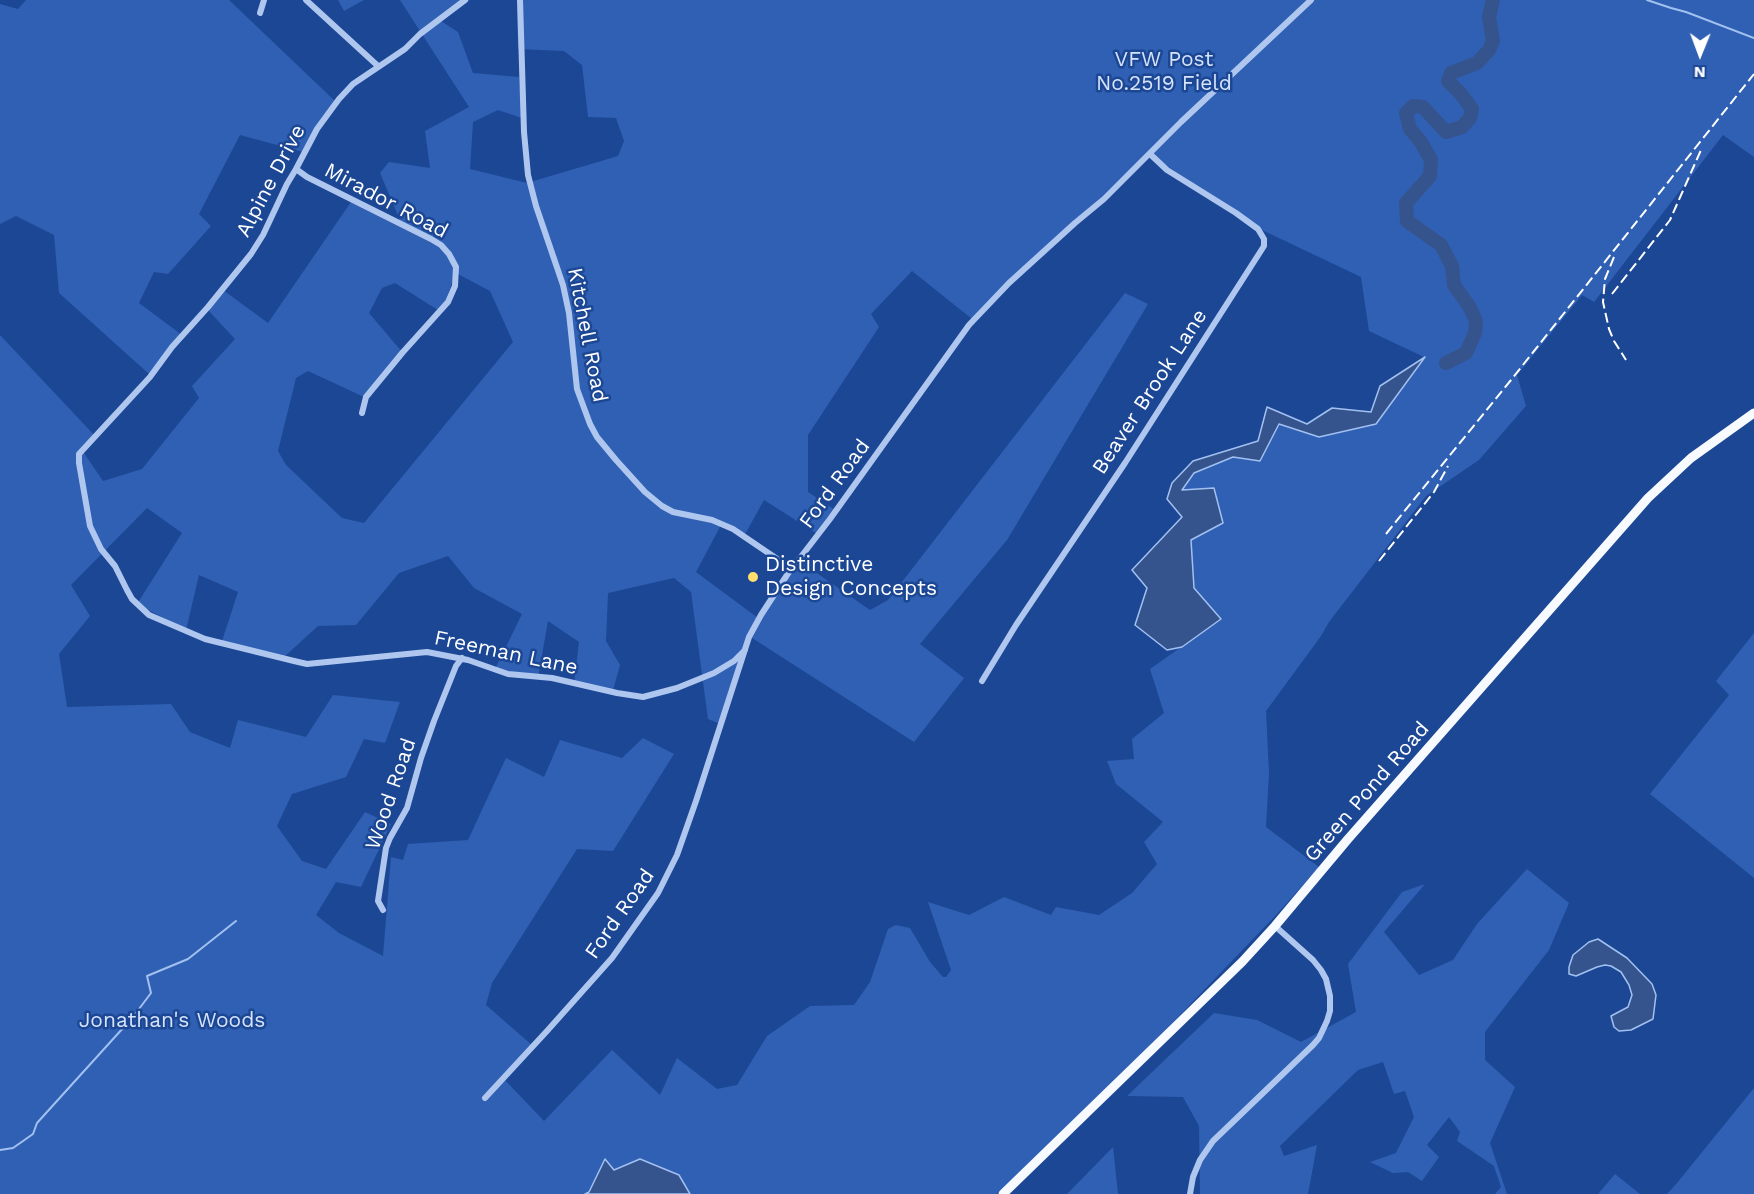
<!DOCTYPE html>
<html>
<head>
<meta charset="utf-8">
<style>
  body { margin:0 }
  #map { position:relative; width:1754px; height:1194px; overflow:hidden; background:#1c4795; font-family:"Work Sans",sans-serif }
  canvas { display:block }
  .north { position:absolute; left:1670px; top:24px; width:60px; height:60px; -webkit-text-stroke:4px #1c4795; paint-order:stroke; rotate:181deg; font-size:16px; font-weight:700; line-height:24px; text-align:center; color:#fff }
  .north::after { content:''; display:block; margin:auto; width:21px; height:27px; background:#fff; clip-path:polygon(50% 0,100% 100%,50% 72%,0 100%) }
</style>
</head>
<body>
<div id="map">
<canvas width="1754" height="1194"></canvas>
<div class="north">N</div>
</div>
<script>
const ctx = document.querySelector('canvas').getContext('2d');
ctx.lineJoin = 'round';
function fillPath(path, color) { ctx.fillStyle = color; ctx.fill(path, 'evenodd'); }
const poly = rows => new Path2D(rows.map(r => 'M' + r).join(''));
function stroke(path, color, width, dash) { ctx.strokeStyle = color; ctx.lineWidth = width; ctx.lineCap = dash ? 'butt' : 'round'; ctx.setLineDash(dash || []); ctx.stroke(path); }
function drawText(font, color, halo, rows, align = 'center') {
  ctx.font = font + ' "Work Sans",sans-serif'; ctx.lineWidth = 5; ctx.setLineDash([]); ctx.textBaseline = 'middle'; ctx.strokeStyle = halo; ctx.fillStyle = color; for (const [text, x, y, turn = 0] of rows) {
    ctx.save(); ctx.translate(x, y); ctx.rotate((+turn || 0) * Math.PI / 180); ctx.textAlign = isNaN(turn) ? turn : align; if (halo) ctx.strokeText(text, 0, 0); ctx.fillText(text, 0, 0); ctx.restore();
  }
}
const green = poly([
  [26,0,229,0,336,102,303,152,240,135,199,214,211,226,168,274,154,272,139,303,182,335,149,374,59,293,54,235,16,216,0,224,0,4,18,9],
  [338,0,364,0,344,11],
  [400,0,470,0,441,21,458,32,473,73,519,77,522,118,498,110,473,122,470,169,527,183,618,156,624,141,616,118,588,117,582,65,564,51,518,49,517,0,1754,0,1754,157,1723,135,1594,302,1582,295,1517,375,1526,406,1479,460,1426,496,1329,622,1321,636,1266,711,1269,773,1266,827,1319,867,1277,914,1157,1039,997,1194,690,1194,679,1175,607,1194,0,1194,0,335,96,437,82,450,103,481,142,469,199,398,192,386,235,339,207,309,223,290,268,323,353,199,402,225,380,173,389,162,430,168,425,131,469,107],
  [1148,153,1262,230,1361,277,1369,331,1424,357,1376,424,1319,437,1279,424,1260,461,1233,457,1194,473,1182,490,1215,489,1223,523,1191,540,1194,588,1221,619,1150,669,1164,713,1132,739,1134,759,1107,761,1116,784,1163,822,1144,842,1157,864,1132,893,1099,915,1056,907,1051,915,1004,897,969,915,928,902,951,970,946,977,943,977,930,962,910,928,896,925,888,929,870,982,854,1005,810,1006,767,1036,737,1085,717,1089,677,1058,660,1095,612,1050,544,1121,502,1077,533,1046,486,1005,492,983,577,849,613,851,674,754,643,738,622,758,560,740,544,777,506,758,468,840,408,844,403,860,391,857,383,956,339,933,316,915,336,882,361,887,391,824,365,812,326,869,302,861,277,826,292,794,346,777,364,739,385,743,400,702,333,695,306,737,238,720,230,748,190,732,171,704,67,707,59,654,90,616,71,585,147,508,182,533,137,604,186,630,199,575,238,592,221,644,283,658,318,626,356,625,399,573,448,556,474,588,522,614,494,671,538,678,548,621,579,642,574,684,612,694,620,665,606,641,608,593,674,578,691,592,708,719,720,724,749,636,914,742,964,678,920,644,1007,540,1148,304,1125,293,888,600,870,610,798,560,758,618,696,572,721,525,744,536,764,500,819,535,835,510,808,492,808,435,879,327,871,314,912,271,972,319],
  [456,273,490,291,513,342,364,523,342,518,286,465,278,451,296,378,308,371,364,397,403,353,369,313,382,288,395,283,441,312],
  [1754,633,1754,878,1650,794,1729,695,1716,681],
  [1527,869,1569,903,1549,950,1485,1032,1485,1060,1515,1087,1490,1143,1507,1194,1488,1194,1495,1194,1501,1187,1494,1166,1457,1141,1460,1132,1449,1117,1427,1145,1439,1157,1422,1181,1408,1172,1393,1173,1370,1162,1396,1153,1414,1117,1405,1091,1394,1094,1383,1062,1358,1070,1280,1146,1284,1156,1317,1145,1308,1194,1200,1194,1199,1126,1183,1097,1127,1096,1214,1013,1257,1020,1301,1042,1356,1012,1348,964,1402,892,1425,884,1384,932,1419,975,1453,960,1477,924],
  [1754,1088,1754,1194,1667,1194,1677,1183],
  [1113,1147,1118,1194,1067,1194],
  [1615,1174,1640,1194,1598,1194]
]);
const water = poly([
  [1425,357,1376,424,1319,437,1279,424,1260,461,1233,457,1194,473,1182,490,1214,488,1223,523,1191,540,1194,588,1221,619,1182,647,1167,650,1135,625,1147,588,1132,570,1182,517,1167,499,1172,483,1193,461,1258,441,1267,407,1307,424,1332,408,1371,412,1380,386,1425,357],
  [1598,939,1627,958,1652,984,1656,995,1653,1019,1631,1030,1619,1031,1614,1027,1611,1016,1628,1007,1632,995,1629,985,1621,972,1611,966,1605,965,1597,967,1576,976,1569,974,1569,967,1573,955,1589,942,1598,939],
  [605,1159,614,1170,640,1159,679,1175,690,1194,585,1194,589,1192,605,1159]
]);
const stream = poly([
  [1647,0,1671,8,1686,12,1754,38],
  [0,1150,13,1148,33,1134,37,1123,133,1017,151,993,147,976,188,959,236,921]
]);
const river = poly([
  [1446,363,1466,353,1475,333,1476,321,1469,306,1454,285,1452,266,1441,245,1407,221,1406,203,1430,176,1431,160,1421,142,1410,129,1406,113,1413,106,1423,107,1446,132,1462,127,1470,118,1472,109,1461,94,1448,81,1451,73,1477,63,1489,50,1493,41,1489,17,1493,0]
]);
const minor = poly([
  [306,0,378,66],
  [465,0,420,34,405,49,353,84,339,99,317,129,296,169,287,184,263,235,251,254,208,307,172,347,150,377,79,454,79,463,90,526,101,549,115,566,127,590,132,599,149,615,205,639,294,661,307,664,427,652,468,660,508,674,552,678,617,693,643,697,677,688,714,673,734,661,745,650],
  [520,0,524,132,528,175,536,206,563,285,569,313,577,389,590,424,597,437,616,460,645,492,662,506,673,512,712,520,733,529,792,569],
  [260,13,264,0],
  [296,169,307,177,431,239,441,245,449,254,456,267,455,286,448,302,403,352,366,397,362,413],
  [982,681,1016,625,1125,463,1264,246,1264,239,1258,229,1236,213,1167,170,1150,154],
  [383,910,378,901,386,848,390,838,407,808,421,758,434,721,456,666,462,658],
  [485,1098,547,1031,612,958,658,893,677,855,696,801,749,637,761,615,787,575,830,519,969,325,1009,283,1075,223,1104,199,1181,122,1311,0],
  [1190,1194,1193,1177,1200,1160,1213,1141,1313,1045,1319,1038,1327,1021,1330,1011,1330,996,1326,979,1321,970,1313,960,1275,926]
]);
const primary = poly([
  [1003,1194,1242,962,1275,926,1348,839,1648,498,1691,458,1754,413]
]);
const rail = poly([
  [1614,257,1605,279,1603,302,1609,329,1614,341,1626,360],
  [1612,294,1670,220,1701,150],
  [1386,534,1511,380,1754,74],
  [1379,561,1434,492,1448,466]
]);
const markers = [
  [753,577,6,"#ffe06d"]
];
const parkNames = [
  ["VFW Post",1164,60],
  ["No.2519 Field",1164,84],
  ["Jonathan's Woods",172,1021]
];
const streetNames = [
  ["Alpine Drive",271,181,-62],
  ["Mirador Road",386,201,28],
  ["Kitchell Road",587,335,79],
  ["Beaver Brook Lane",1150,392,-57],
  ["Ford Road",835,484,-54],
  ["Freeman Lane",506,653,12],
  ["Green Pond Road",1367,792,-49],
  ["Wood Road",391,794,-71],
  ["Ford Road",620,914,-55]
];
const poiNames = [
  ["Distinctive",765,565],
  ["Design Concepts",765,589]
];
fillPath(green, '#3060b3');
fillPath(water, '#35548d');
stroke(water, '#a2c1f1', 1.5);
stroke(stream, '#a2c1f1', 2);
stroke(river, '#35548d', 14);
stroke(minor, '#afc7ef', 6);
stroke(primary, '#f7faff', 9);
stroke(rail, '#fff', 2, [10, 4.5]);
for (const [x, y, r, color] of markers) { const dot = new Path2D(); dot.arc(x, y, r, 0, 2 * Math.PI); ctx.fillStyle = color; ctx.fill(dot); stroke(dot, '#1c4795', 2); }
drawText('21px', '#d6e3fb', '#1c4795', parkNames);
drawText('21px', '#fff', '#1c4795', streetNames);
drawText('21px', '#fff', '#1c4795', poiNames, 'left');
</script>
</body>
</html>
